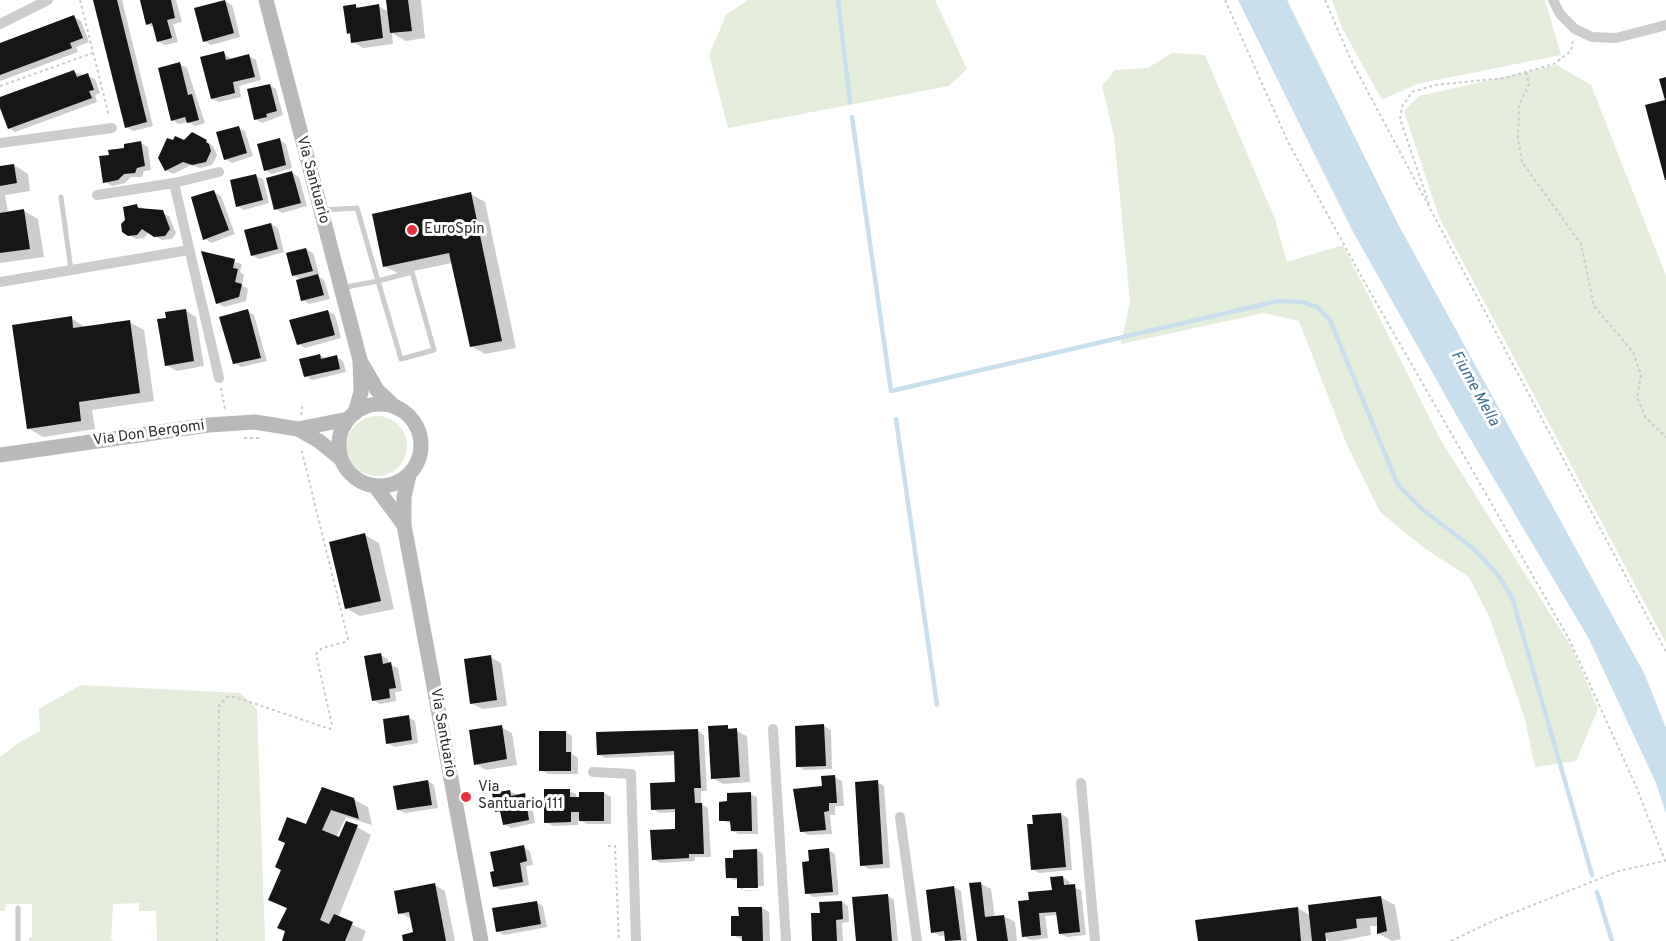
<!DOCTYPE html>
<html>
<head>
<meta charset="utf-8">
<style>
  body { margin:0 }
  canvas { display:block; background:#fff }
</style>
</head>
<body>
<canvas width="1666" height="941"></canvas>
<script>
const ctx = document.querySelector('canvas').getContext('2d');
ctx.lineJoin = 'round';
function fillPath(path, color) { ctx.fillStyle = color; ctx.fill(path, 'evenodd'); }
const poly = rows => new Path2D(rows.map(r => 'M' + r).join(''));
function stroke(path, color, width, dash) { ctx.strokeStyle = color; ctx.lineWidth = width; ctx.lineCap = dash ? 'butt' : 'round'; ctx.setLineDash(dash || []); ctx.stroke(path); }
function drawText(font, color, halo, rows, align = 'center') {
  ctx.font = font + ' Overpass,sans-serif'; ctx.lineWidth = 6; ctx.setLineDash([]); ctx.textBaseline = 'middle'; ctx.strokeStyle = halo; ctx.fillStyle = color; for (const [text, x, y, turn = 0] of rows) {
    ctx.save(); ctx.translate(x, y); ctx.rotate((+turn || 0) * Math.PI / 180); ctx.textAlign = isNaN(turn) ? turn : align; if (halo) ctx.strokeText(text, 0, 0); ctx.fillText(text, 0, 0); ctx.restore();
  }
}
const green = poly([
  [748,0,935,0,967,69,949,86,728,128,709,55,726,15],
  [1332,0,1545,0,1561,55,1417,84,1382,100,1342,28],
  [1172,53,1205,55,1275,219,1287,262,1343,245,1440,439,1573,650,1598,709,1576,761,1535,767,1525,719,1490,619,1469,577,1424,548,1380,512,1347,445,1299,321,1264,313,1121,344,1130,301,1114,136,1102,86,1115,70,1148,68],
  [1557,65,1591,85,1666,276,1666,643,1439,217,1404,111,1419,96],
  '347 446a30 30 0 1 1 60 0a30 30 0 1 1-60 0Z',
  [81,685,240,693,257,709,265,941,157,941,156,911,139,911,139,903,113,904,111,939,115,941,29,941,29,937,32,937,32,904,6,904,5,911,0,911,0,757,20,742,40,731,39,709]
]);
const water = poly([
  [1238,0,1287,0,1398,224,1645,675,1666,728,1666,814,1656,783,1589,639,1462,425,1352,230]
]);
const shadow = poly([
  [95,0,122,0,153,126,133,131,126,127],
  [141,0,176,0,182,22,173,24,178,42,165,45,158,41,155,28,147,24],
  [387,0,421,0,425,38,406,41,392,33,393,44,363,48,353,42,352,35,348,33,355,5,360,8,378,6,389,12],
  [225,1,232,5,240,37,211,45,204,41],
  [74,17,81,21,89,42,76,47,78,52,0,81,0,45],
  [224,53,232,60,249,56,256,60,261,80,239,86,241,97,219,102,212,99],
  [180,64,187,68,205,123,195,126,188,122,179,124,172,120],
  [74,72,95,79,100,93,95,95,97,102,15,132,9,128,0,99],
  [270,85,276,89,283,115,262,123,255,119],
  [238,128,245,131,253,156,232,163,225,159],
  [279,140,286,144,292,168,272,174,265,170],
  [206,141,213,146,217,155,212,165,200,168,191,165,173,174,166,170,184,142],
  [141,143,148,147,151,170,144,171,142,177,131,177,125,183,112,186,105,182,110,156],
  [14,165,28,174,30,191,5,195,8,213,24,211,38,219,44,257,0,263,0,167],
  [292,173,299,177,307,206,282,213,276,209],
  [256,176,263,179,269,203,244,210,237,206],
  [214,192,221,196,235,234,211,243,205,239],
  [471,194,485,202,516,348,485,354,471,346,452,263,399,274,384,266],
  [137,206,169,216,176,233,172,239,162,240,149,232,144,238,136,239,129,235],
  [271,224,278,228,284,252,259,259,252,255],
  [306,249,313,253,319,274,316,275,324,280,330,299,309,304,303,300,302,280,294,276],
  [203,253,242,264,240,272,244,275,242,285,248,289,246,301,224,307,218,303],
  [185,310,196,317,204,366,177,371,166,365,167,319],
  [247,311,254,315,267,361,241,367,234,363],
  [328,311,335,315,341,338,305,348,298,344],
  [71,318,86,328,129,322,144,330,154,401,92,410,95,429,43,437,28,428],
  [320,355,327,359,337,357,343,361,346,372,312,380,305,376],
  [365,535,379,543,394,609,360,616,346,608],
  [381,655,388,659,389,664,398,668,402,691,395,692,396,701,380,704,373,700],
  [490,657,501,663,507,706,482,709,471,703],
  [408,717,415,721,418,743,395,747,388,743],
  [824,726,831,730,832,769,804,770,798,766],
  [501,727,512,733,517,765,486,770,476,764],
  [727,727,747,736,750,782,723,784,712,778],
  [698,731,704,735,707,791,701,791,701,804,708,808,711,857,695,857,695,861,660,863,653,859,677,830,676,812,659,813,653,809,677,783,675,755,605,758,598,754],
  [565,732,572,736,572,754,578,758,578,774,548,774,541,770],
  [835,777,842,781,844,806,835,806,835,815,830,815,832,834,808,835,801,831,824,788],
  [428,781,434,785,438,808,405,813,398,810],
  [877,782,884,786,890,868,869,869,862,865],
  [323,789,353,799,368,807,372,825,346,817,336,838,339,839,357,827,371,835,338,918,366,931,362,941,286,941,286,932,279,928,288,909,270,899],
  [569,791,576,794,576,798,604,793,611,797,611,824,587,824,578,819,578,825,553,826,546,822],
  [510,792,531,799,535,823,511,828,504,824,502,814,496,811],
  [750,794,757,797,758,834,739,834,732,831,732,824,721,820,728,803],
  [1061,814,1068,818,1072,870,1039,873,1032,869,1034,826],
  [523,847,530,851,533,865,526,866,529,885,501,890,494,886,495,872],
  [757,850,763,854,764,886,743,887,743,890,764,891,745,891,738,887,738,881,727,877,735,860],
  [828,850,835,854,839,895,813,897,807,893],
  [1062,877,1069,881,1070,886,1081,890,1086,935,1067,937,1060,933,1058,915,1045,916,1048,938,1030,940,1023,936,1031,901,1053,891],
  [980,883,991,889,995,918,1004,916,1015,922,1017,941,979,941],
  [435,885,445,891,455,941,404,941,415,934,412,919,400,913],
  [954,887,961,891,967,941,947,941,946,935,940,936,933,932],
  [888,896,894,900,898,941,857,941],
  [1380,897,1395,905,1401,939,1392,941,1379,934,1379,926,1370,926,1371,935,1339,941,1328,941,1327,939,1325,941,1199,941,1298,908,1311,916],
  [536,902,543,906,547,927,504,935,497,931],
  [842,902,848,906,849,922,842,923,843,941,814,941,821,914],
  [762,908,769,912,770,941,744,941,733,935,740,917]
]);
const stream = poly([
  [838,0,850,102],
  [852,117,891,391,1278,301,1302,302,1317,307,1330,320,1398,485,1423,510,1474,549,1497,574,1512,597,1592,875],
  [896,419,937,705],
  [1597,892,1612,941]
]);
const building = poly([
  [93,0,117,0,147,122,125,128],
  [140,0,171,0,175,18,167,20,172,38,157,42,152,23,146,25],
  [225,0,234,33,203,42,194,8],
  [386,0,408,0,412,31,390,33],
  [356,4,356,8,379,4,383,38,351,43,350,33,347,34,343,6],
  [74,15,83,38,70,43,72,48,0,75,0,43],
  [224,51,226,60,249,54,255,77,233,82,235,93,211,99,200,57],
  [180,62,188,95,192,94,199,120,187,123,185,117,171,121,158,68],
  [74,70,77,77,88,73,94,90,89,91,92,98,8,129,0,108,0,97],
  [1666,77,1666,180,1665,180,1645,105,1665,100,1659,79],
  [270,84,277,111,266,114,267,117,254,120,247,89],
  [239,126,247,153,224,160,216,132],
  [192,132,207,140,206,142,209,144,211,151,206,162,192,165,183,162,165,171,158,158,167,138,173,140,175,136,184,140],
  [280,138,286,165,264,171,257,144],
  [141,141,145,166,137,168,135,173,124,174,118,180,103,183,99,156,109,155,108,150,124,148,124,144],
  [14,164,17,183,0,186,0,166],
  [292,171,301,203,274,210,266,178],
  [256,174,263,200,236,207,230,180],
  [214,190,229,230,203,240,191,197],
  [471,192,502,341,470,347,449,253,383,267,372,214],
  [137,204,138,208,163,210,170,229,165,236,154,237,142,229,137,235,128,236,122,232,121,224,125,220,123,207],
  [24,209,30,249,0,253,0,213],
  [271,223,278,249,251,256,244,230],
  [306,248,313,271,292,276,286,253],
  [201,251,235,259,233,268,238,269,235,282,242,284,239,297,216,304],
  [318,274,324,295,301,301,296,280],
  [186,309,194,361,165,366,157,319,166,318,165,312],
  [248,309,261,358,233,364,219,317],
  [328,310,335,335,297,345,289,320],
  [72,316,73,328,130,320,140,393,79,402,81,421,27,429,12,325],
  [320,354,321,359,337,355,340,369,304,377,299,359],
  [365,533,381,601,345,609,329,542],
  [381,653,383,664,391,662,396,688,389,689,390,698,372,701,364,656],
  [491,655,497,700,470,704,464,659],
  [409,715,412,740,386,744,383,719],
  [824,724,826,766,796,767,795,726],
  [502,725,507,759,474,765,469,730],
  [728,725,728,729,737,728,740,777,711,779,708,726],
  [698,729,701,788,694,788,695,803,702,803,704,854,689,854,689,858,652,860,650,830,675,829,675,809,651,810,650,783,675,782,674,751,597,755,596,732],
  [539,731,566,731,566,752,571,752,571,771,539,771],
  [835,775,837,803,829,803,829,811,824,812,826,830,800,832,793,789,822,786,821,776],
  [428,780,432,805,397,810,393,786],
  [878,780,883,864,860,866,855,782],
  [322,787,354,798,359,819,331,810,322,830,339,837,346,821,358,825,320,920,329,924,334,914,353,922,345,941,282,941,285,931,277,928,287,908,268,900,281,870,275,867,285,843,278,840,287,817,306,824],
  [544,789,570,789,570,797,579,797,579,792,604,792,604,821,579,821,579,812,571,812,571,822,544,823],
  [510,790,511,796,525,793,529,820,503,825,500,811,495,812,492,793],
  [751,792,752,831,731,831,730,821,719,821,719,802,727,801,727,793],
  [1061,813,1066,867,1031,870,1027,824,1033,824,1032,815],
  [524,845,527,861,520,863,523,882,493,887,490,872,494,871,490,852],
  [829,848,833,892,805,894,802,862,809,861,808,850],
  [757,849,758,888,737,888,737,878,726,878,725,858,733,858,733,850],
  [1063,876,1064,885,1075,884,1080,932,1059,934,1056,912,1039,913,1041,935,1022,937,1018,901,1029,900,1028,892,1052,890,1050,877],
  [981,882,985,917,1004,915,1008,941,977,941,969,883],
  [435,883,446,941,403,941,402,935,413,932,409,912,398,914,394,891],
  [954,886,961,940,945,941,944,931,931,933,926,890],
  [888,894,892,941,856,941,852,897],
  [1381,896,1387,931,1377,934,1377,917,1356,919,1357,928,1325,933,1326,941,1312,941,1308,905],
  [537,901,541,924,496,932,492,908],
  [842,901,843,919,836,920,837,941,812,941,811,913,820,913,819,902],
  [738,907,762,907,763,941,742,941,742,936,731,936,731,916,739,916],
  [1298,907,1301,941,1198,941,1195,920]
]);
const path = poly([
  [80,0,109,116],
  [1225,0,1288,142,1365,283,1569,639,1636,786,1666,863],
  [1325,0,1351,60,1666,652],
  [1526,72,1529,84,1519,105,1518,138,1522,162,1581,244,1594,306,1633,352,1641,375,1637,397,1645,417,1666,437],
  [0,86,93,53],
  [1429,204,1400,119,1402,107,1412,92,1435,85,1504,78,1554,64,1571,51,1573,41],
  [221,388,225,409],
  [301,415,303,403],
  [244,438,260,438],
  [608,846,615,846,619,941],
  [217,941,219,706,227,697,235,697,330,729,332,725,316,654,322,648,345,642,348,639,301,448],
  [1451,941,1495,920,1619,871,1664,861]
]);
const lane = poly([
  [61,197,71,270],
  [324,210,357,208,378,281,412,272,434,350,401,359,378,281,341,288],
  [18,908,18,941]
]);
const street = poly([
  [1553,0,1560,14,1575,29,1592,37,1616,38,1666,25],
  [0,24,48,0],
  [0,143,112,128],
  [174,183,219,172],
  [97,195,174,183,219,378],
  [0,282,189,250],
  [773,729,786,941],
  [593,772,631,774,636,941],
  [1081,783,1095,941],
  [900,817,917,941]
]);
const secondary = poly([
  [266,0,360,360,361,392,355,413],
  [362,364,377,390,394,406],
  '339 445a41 41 0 1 1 82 0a41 41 0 1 1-82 0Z',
  [298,429,319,441,341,459],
  [0,455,209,425,255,422,298,429,348,419],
  [409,475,404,497,404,525,481,941],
  [375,486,404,525]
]);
const markers = [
  [412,230,6,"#e92f3d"],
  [466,797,6,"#e92f3d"]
];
const streetNames = [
  ["Via Santuario",312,180,75],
  ["Via Don Bergomi",149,434,-8],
  ["Via Santuario",442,733,80]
];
const poiNames = [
  ["EuroSpin",424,230],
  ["Via",478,788],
  ["Santuario 111",478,805]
];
const waterNames = [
  ["Fiume Mella",1474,389,61]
];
fillPath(green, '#e5eddd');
fillPath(water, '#c9dfed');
fillPath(shadow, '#0003');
stroke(stream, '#c9dfed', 4.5);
fillPath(building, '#161616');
stroke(path, '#ccc', 2, [3, 3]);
stroke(lane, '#ccc', 5);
stroke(street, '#ccc', 10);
stroke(secondary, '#b9b9b9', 15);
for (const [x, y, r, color] of markers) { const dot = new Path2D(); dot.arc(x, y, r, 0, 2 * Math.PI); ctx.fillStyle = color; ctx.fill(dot); stroke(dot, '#fff', 2); }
drawText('15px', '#2f2f2f', '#fff', streetNames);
drawText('15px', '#2f2f2f', '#fff', poiNames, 'left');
drawText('italic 16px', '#3b7193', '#fff', waterNames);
</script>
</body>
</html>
